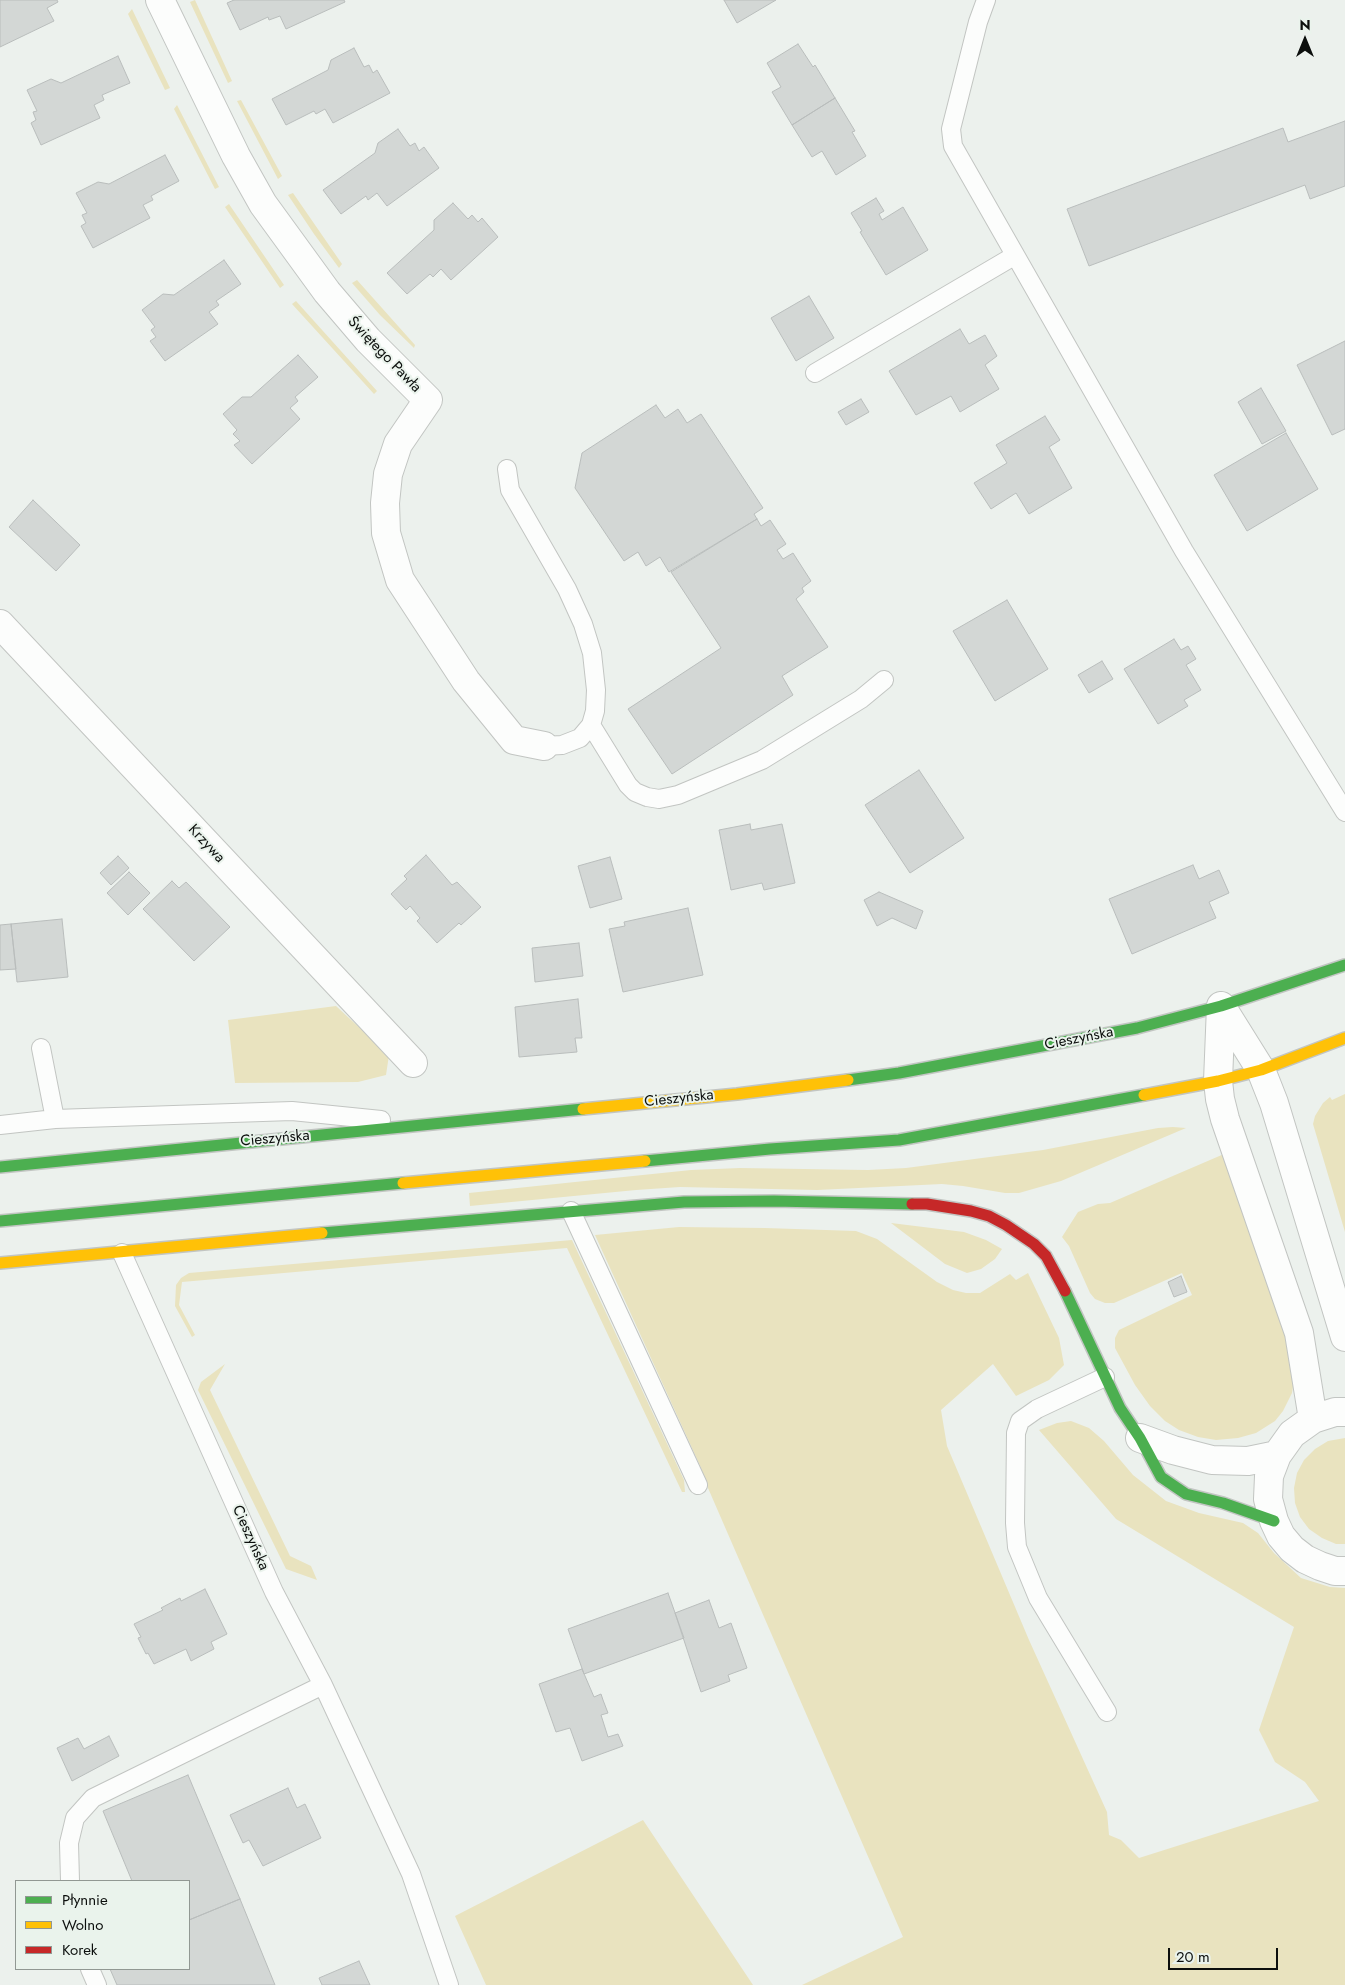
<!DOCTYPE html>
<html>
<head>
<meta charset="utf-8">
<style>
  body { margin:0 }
  #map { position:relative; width:1345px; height:1985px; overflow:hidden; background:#ecf1ed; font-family:Jost,sans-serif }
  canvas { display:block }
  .legend { position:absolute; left:15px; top:1880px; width:175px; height:90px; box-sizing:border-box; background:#eaf3ec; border:1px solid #919893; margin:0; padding:6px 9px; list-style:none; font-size:15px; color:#0c0f0d }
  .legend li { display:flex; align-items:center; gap:10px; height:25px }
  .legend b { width:25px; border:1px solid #919893 }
  .north { position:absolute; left:1280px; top:15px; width:50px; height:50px; -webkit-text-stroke:4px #eaf3ec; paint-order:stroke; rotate:0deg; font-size:14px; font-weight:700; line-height:20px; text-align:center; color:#0c0f0d }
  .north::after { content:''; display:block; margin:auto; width:18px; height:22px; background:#0c0f0d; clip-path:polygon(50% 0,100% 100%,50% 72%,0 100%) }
  .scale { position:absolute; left:1168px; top:1948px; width:110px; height:22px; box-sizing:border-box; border:2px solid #0c0f0d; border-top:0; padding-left:6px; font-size:15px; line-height:18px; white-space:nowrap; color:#0c0f0d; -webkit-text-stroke:4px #eaf3ec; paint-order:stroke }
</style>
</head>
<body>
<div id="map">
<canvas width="1345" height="1985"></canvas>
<ul class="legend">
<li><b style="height:6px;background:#4caf50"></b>Płynnie</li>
<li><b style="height:6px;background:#ffc107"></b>Wolno</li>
<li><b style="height:6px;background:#c62828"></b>Korek</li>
</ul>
<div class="north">N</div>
<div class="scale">20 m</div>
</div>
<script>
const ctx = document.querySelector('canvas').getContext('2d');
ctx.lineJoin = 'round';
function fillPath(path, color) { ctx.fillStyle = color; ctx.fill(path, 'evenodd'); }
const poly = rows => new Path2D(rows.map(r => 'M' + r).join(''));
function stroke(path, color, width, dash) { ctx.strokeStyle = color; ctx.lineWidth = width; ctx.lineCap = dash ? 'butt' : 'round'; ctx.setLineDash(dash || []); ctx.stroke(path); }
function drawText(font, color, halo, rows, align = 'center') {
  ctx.font = font + ' Jost,sans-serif'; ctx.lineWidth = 4; ctx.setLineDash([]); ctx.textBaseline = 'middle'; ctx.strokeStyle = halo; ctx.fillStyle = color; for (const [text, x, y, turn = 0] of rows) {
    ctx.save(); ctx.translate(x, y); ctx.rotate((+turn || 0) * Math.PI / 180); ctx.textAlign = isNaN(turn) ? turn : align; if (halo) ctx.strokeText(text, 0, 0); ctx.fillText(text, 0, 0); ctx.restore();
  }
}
const green = poly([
  [195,0,232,81,228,83,190,2],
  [132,9,170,88,165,90,128,14],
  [241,100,282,176,278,179,237,101],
  [177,105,219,187,215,189,174,109],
  [293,193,342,264,339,268,314,234,288,195],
  [229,204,284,285,280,288,225,207],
  [357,280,415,345,414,348,380,315,352,283],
  [296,301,377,391,374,394,292,304],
  [336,1006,389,1055,386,1075,358,1082,235,1083,228,1020],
  [1345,1094,1345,1232,1313,1124,1315,1116,1323,1103,1330,1097,1332,1100],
  [1173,1127,1186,1128,1061,1181,1019,1193,1005,1193,963,1186,942,1184,817,1190,680,1187,636,1190,470,1206,469,1193,691,1170,740,1168,868,1170,906,1168,1043,1150,1158,1128],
  [1224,1154,1292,1354,1295,1375,1292,1393,1283,1411,1275,1421,1256,1433,1238,1438,1216,1440,1198,1437,1179,1430,1165,1421,1150,1406,1135,1385,1115,1348,1115,1338,1119,1330,1192,1295,1182,1273,1114,1303,1105,1303,1095,1299,1090,1293,1069,1246,1062,1237,1078,1212,1098,1204,1110,1203],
  [891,1223,964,1232,986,1240,1002,1249,995,1259,981,1269,967,1273,945,1264],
  [679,1227,765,1228,856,1231,877,1239,937,1282,953,1290,966,1293,980,1293,1010,1274,1016,1280,1028,1273,1059,1338,1064,1365,1049,1380,1016,1396,993,1364,941,1410,947,1446,1029,1640,1107,1812,1109,1835,1121,1840,1139,1858,1319,1801,1305,1782,1275,1762,1259,1730,1294,1627,1116,1519,1039,1430,1057,1423,1071,1421,1089,1428,1104,1441,1133,1475,1166,1501,1199,1513,1243,1523,1258,1533,1274,1553,1301,1578,1330,1587,1345,1588,1345,1985,802,1985,903,1937,708,1488,701,1468,595,1235],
  [572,1240,684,1480,685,1492,682,1492,567,1248,182,1282,179,1305,195,1335,192,1337,175,1306,176,1285,181,1278,189,1273],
  [225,1364,210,1390,290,1556,311,1566,317,1580,286,1569,198,1390,201,1382],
  [1345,1438,1345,1544,1336,1544,1322,1538,1309,1529,1300,1517,1295,1503,1294,1488,1297,1473,1304,1460,1315,1449,1328,1441],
  [643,1820,753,1985,486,1985,455,1916]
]);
const building = poly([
  [0,0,57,0,58,2,47,8,54,21,0,47,0,0],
  [234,0,344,0,345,2,286,29,280,16,269,20,268,17,240,30,227,3,234,0],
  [724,0,776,0,737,23,724,0],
  [798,44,813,67,815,65,835,98,792,125,772,92,781,87,767,63,798,44],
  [354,48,364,67,369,65,373,73,377,70,390,93,333,123,325,109,316,114,314,111,286,125,272,99,328,70,331,60,354,48],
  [118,56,130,83,102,95,104,100,94,105,100,118,41,145,31,123,36,120,33,112,37,111,27,90,51,79,61,83,118,56],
  [835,98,855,131,852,132,866,156,836,175,822,151,812,157,792,125,835,98],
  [1345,121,1345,186,1310,199,1305,185,1089,266,1067,209,1283,128,1288,142,1345,121],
  [398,129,410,146,415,143,419,151,424,147,439,168,387,206,377,193,368,200,366,196,341,214,323,190,375,153,378,143,398,129],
  [165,155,179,181,151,196,153,200,143,205,150,218,93,248,81,226,86,223,82,215,87,213,76,193,98,182,109,184,165,155],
  [876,198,884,211,879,214,882,220,903,207,928,250,886,275,860,232,862,231,851,213,876,198],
  [453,203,468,219,472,215,478,222,482,218,498,237,451,280,441,269,433,277,430,274,407,294,387,273,434,230,434,220,453,203],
  [224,260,241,284,216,301,219,305,209,312,218,324,165,361,150,341,156,337,151,330,155,327,142,310,163,294,174,295,224,260],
  [809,296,834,338,796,361,771,318,809,296],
  [960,329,969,344,985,335,997,356,985,365,999,389,960,412,951,396,916,415,889,371,960,329],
  [1345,341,1345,429,1332,435,1297,365,1345,341],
  [298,355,318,377,295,397,298,401,290,408,300,419,252,464,234,445,240,441,233,434,237,430,223,414,242,397,251,397,298,355],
  [1261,388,1286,431,1262,444,1238,402,1261,388],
  [861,399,869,412,846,425,838,412,861,399],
  [656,405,665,418,678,409,687,423,701,414,763,508,754,514,757,519,669,572,660,557,646,566,638,552,624,561,575,488,582,453,656,405],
  [1045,416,1060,440,1049,447,1072,488,1029,514,1016,493,991,509,974,483,1007,463,996,445,1045,416],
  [1286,433,1318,489,1247,531,1214,475,1286,433],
  [33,500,80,545,56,571,9,527,33,500],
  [757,519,761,526,770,520,786,544,777,550,783,559,793,553,811,581,802,588,804,592,796,599,828,647,782,676,793,695,672,774,628,709,721,648,671,572,757,519],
  [1007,600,1048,669,995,701,953,631,1007,600],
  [1174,639,1181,650,1188,646,1196,659,1186,665,1201,690,1184,700,1188,706,1158,724,1124,669,1174,639],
  [1102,661,1113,679,1089,693,1078,675,1102,661],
  [919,770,964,838,910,873,865,805,919,770],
  [750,824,751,830,782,824,795,883,764,890,762,883,731,890,719,830,750,824],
  [426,855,452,885,457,882,481,907,461,925,459,923,437,943,417,921,420,918,410,906,406,910,391,894,407,879,404,876,426,855],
  [118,856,129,868,111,885,100,873,118,856],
  [610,857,622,899,590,908,578,866,610,857],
  [1193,865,1199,879,1219,870,1229,893,1209,902,1216,918,1132,954,1109,899,1193,865],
  [129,872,150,893,128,915,107,893,129,872],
  [172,881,179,888,186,882,230,927,194,961,143,909,172,881],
  [879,892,923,911,916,929,892,918,877,926,864,900,879,892],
  [688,908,703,975,623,992,609,929,625,926,624,922,688,908],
  [62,919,68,977,17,982,11,924,62,919],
  [11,924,16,969,0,970,0,925,11,924],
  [579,943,583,976,535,982,532,948,579,943],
  [578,999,582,1038,575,1038,577,1052,519,1057,515,1007,578,999],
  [1181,1276,1187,1292,1174,1297,1168,1282,1181,1276],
  [205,1589,227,1634,211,1642,214,1649,191,1661,186,1649,154,1664,148,1653,146,1654,138,1638,141,1637,134,1624,163,1610,161,1608,180,1598,181,1601,205,1589],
  [668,1593,684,1638,584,1674,568,1629,668,1593],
  [709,1600,719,1628,731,1623,747,1668,728,1675,730,1681,701,1692,675,1613,709,1600],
  [582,1669,594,1697,601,1694,603,1700,608,1713,601,1715,608,1737,618,1734,623,1746,582,1761,570,1728,556,1732,539,1684,582,1669],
  [109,1736,119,1756,72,1781,57,1748,78,1738,84,1749,109,1736],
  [188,1775,240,1899,189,1920,189,1881,132,1881,103,1811,188,1775],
  [288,1788,297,1808,305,1804,321,1838,263,1866,249,1840,243,1843,230,1815,288,1788],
  [240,1899,275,1985,117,1985,110,1969,189,1969,189,1920,240,1899],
  [359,1961,370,1985,322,1985,319,1978,359,1961]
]);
const lane = poly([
  [986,0,978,22,951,129,953,146,1184,551,1345,812],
  [815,373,1014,256],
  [507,469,510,490,567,589,583,624,592,653,596,690,595,711,591,725],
  [544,746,562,745,580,738,591,725,628,785,635,792,647,797,659,799,678,795,762,760,861,699,884,680],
  [41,1048,55,1119],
  [0,1125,55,1119,292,1111,381,1120],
  [571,1211,698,1485],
  [122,1253,274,1592,323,1685,411,1874,449,1985],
  [1105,1377,1037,1409,1020,1421,1016,1433,1015,1523,1017,1547,1038,1598,1107,1712],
  [70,1881,69,1843,75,1818,93,1798,323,1685],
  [90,1969,97,1985]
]);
const street = poly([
  [160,0,236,156,263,204,327,292,368,340,428,400,398,444,388,474,385,503,386,533,400,580,466,681,514,740,544,746],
  [0,624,413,1063],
  [1221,1006,1218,1081,1220,1099,1225,1119,1299,1333,1313,1419],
  [1221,1006,1261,1070,1274,1103,1345,1337],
  [1345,1412,1335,1412,1313,1419,1292,1434,1277,1455,1269,1476,1268,1499,1274,1521,1281,1536,1292,1549,1305,1559,1320,1566,1335,1571,1345,1571],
  [1140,1438,1173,1450,1212,1460,1248,1461,1277,1455]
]);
const fast = poly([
  [848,1080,899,1073,1137,1028,1221,1006,1345,965],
  [645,1161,770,1149,899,1140,1144,1095],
  [0,1167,583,1109],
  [0,1221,403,1183],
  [322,1233,684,1202,774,1201,912,1204],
  [1065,1291,1120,1408,1140,1438,1161,1477,1186,1494,1223,1503,1274,1521]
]);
const slow = poly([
  [1144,1095,1218,1081,1261,1070,1345,1038],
  [583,1109,737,1094,848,1080],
  [403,1183,645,1161],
  [0,1263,322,1233]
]);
const jam = poly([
  [912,1204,927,1204,971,1211,989,1216,1006,1225,1034,1244,1046,1256,1065,1291]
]);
const streetNames = [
  ["Świętego Pawła",384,355,46],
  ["Krzywa",206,844,47],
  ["Cieszyńska",1079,1039,-11],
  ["Cieszyńska",679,1099,-6],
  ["Cieszyńska",275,1139,-5],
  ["Cieszyńska",250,1538,66]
];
fillPath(green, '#e9e3bf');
fillPath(building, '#d3d7d5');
stroke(building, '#b9bdbc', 1);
stroke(lane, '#c2c5c2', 20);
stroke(street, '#c2c5c2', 30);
stroke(fast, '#c2c5c2', 14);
stroke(slow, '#c2c5c2', 14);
stroke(jam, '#c2c5c2', 14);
stroke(lane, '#fcfdfc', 18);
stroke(street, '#fcfdfc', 28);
stroke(fast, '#4caf50', 11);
stroke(slow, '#ffc107', 11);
stroke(jam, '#c62828', 11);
drawText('15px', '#0c0f0d', '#eaf3ec', streetNames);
</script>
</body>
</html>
